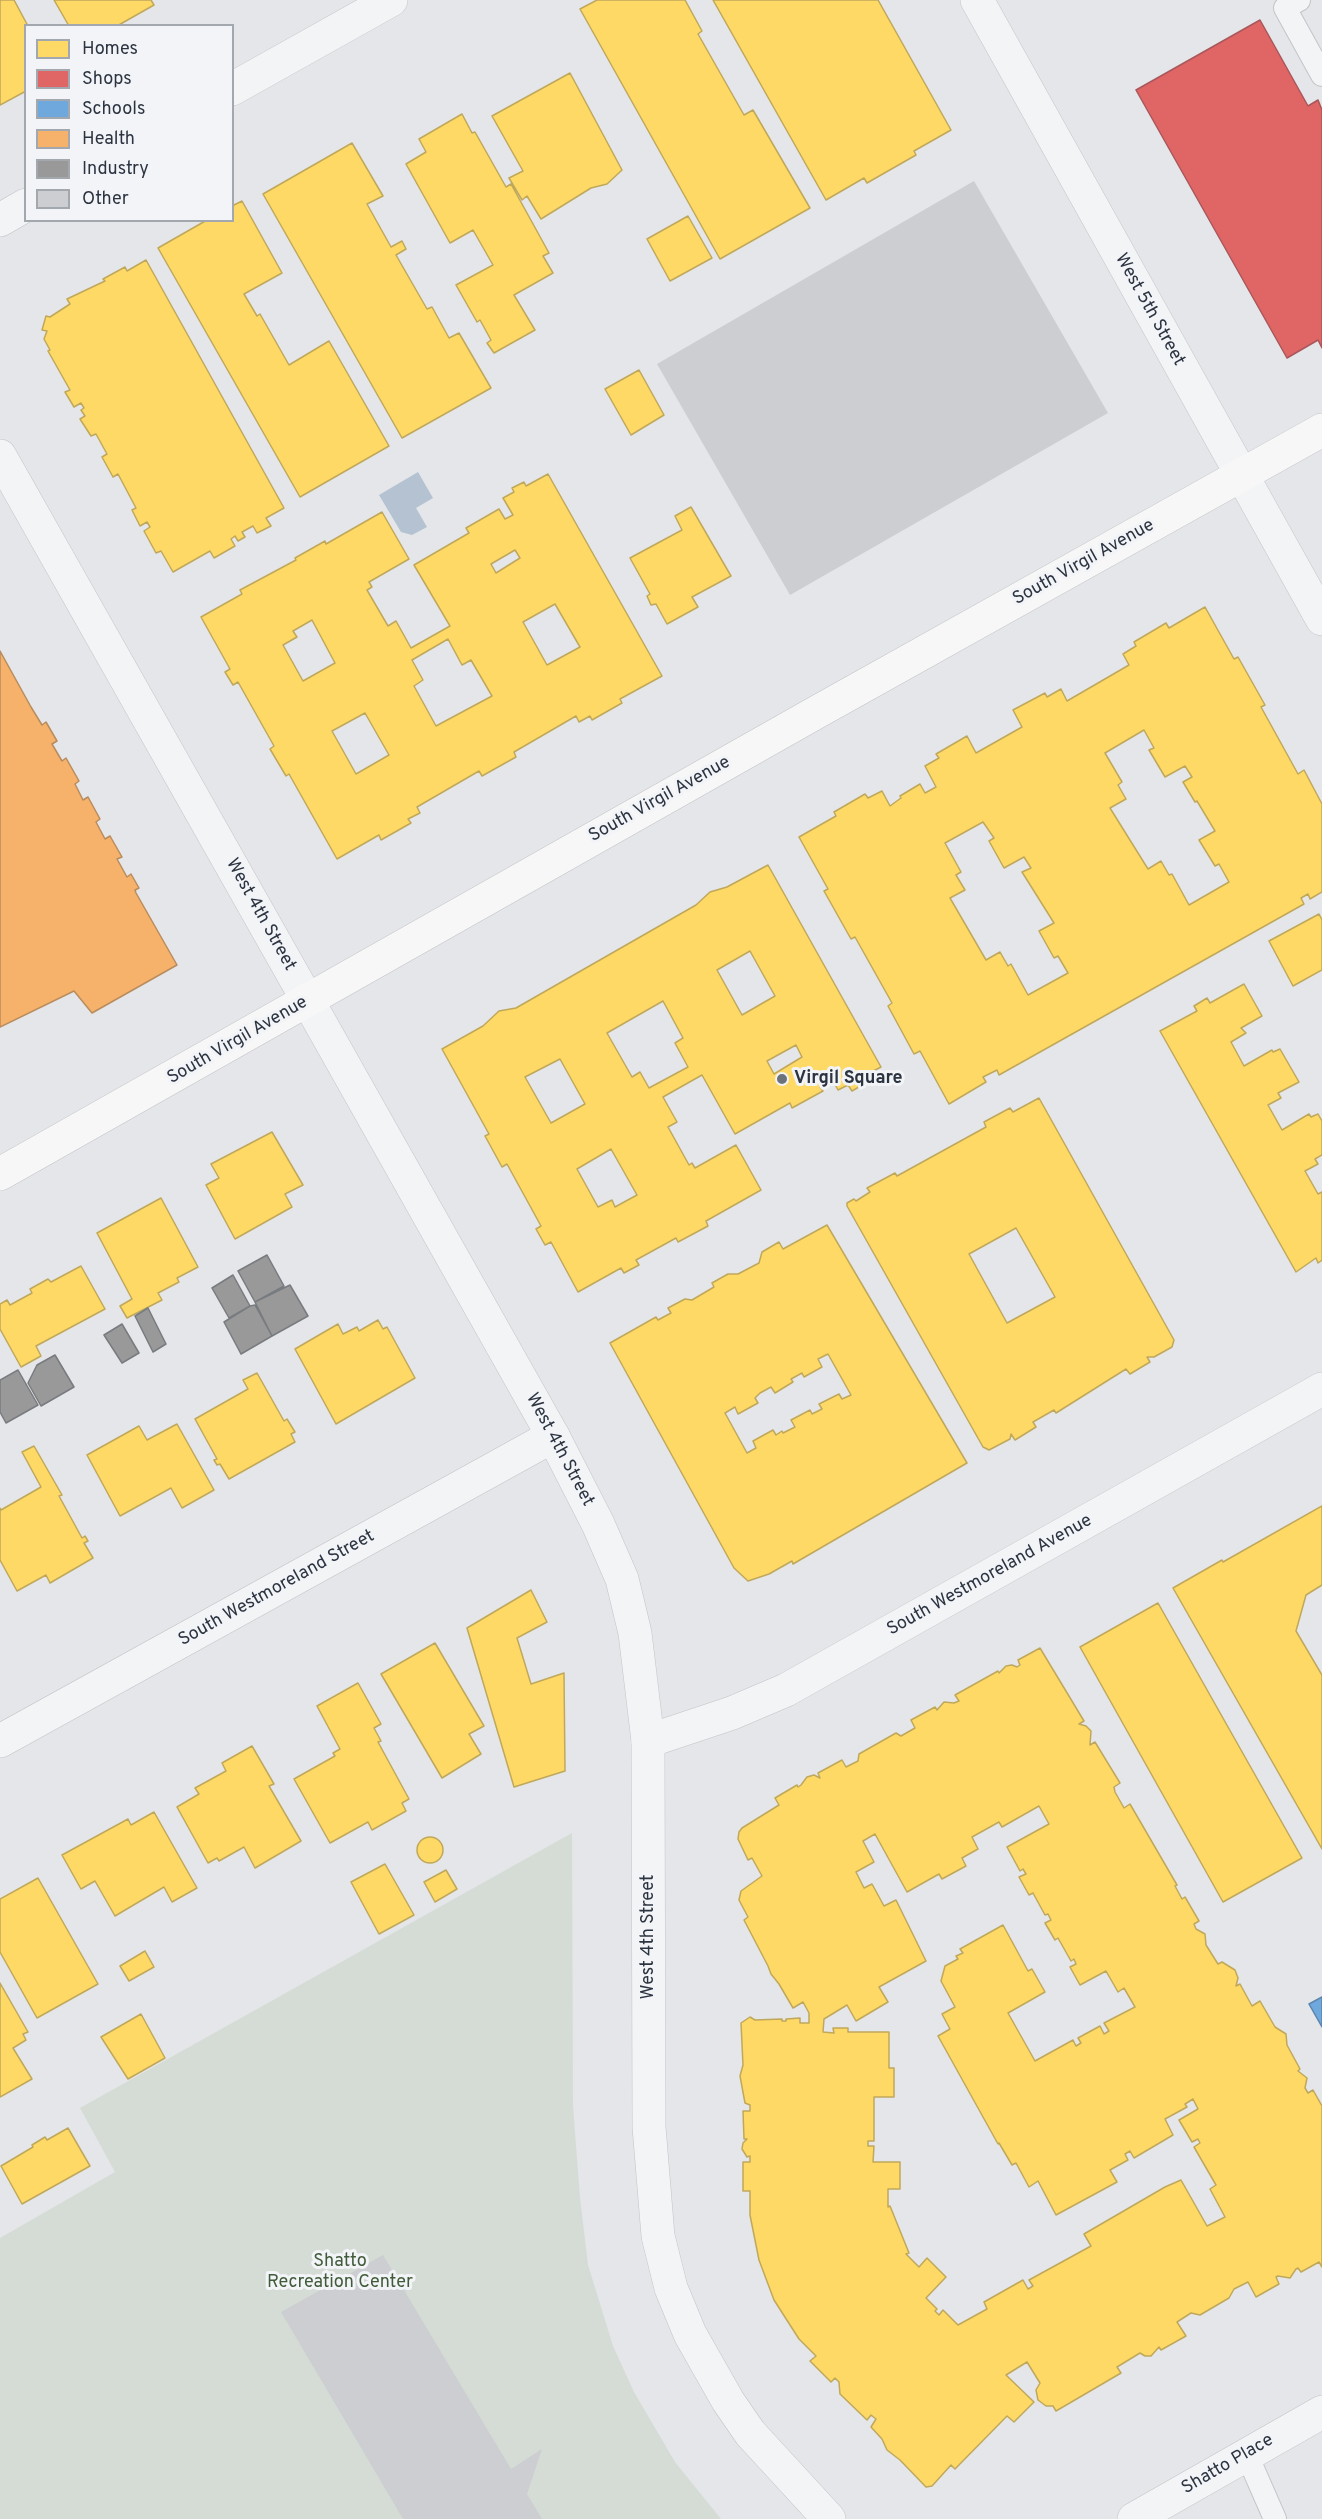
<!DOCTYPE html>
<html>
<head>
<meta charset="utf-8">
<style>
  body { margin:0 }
  #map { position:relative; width:1322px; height:2519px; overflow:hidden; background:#e4e6e9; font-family:Overpass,sans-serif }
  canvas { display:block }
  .legend { position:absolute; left:24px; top:24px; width:210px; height:198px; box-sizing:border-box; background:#f2f4f7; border:2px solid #a3a7ae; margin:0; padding:8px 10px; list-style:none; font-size:18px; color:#2c3441 }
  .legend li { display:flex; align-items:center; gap:12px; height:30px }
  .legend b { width:30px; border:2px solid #a3a7ae }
</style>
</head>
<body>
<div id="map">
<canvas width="1322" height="2519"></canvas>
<ul class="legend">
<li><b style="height:16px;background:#ffd966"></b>Homes</li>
<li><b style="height:16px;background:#e06666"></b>Shops</li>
<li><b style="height:16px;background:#6fa8dc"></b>Schools</li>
<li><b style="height:16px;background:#f6b26b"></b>Health</li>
<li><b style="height:16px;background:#999"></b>Industry</li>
<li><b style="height:16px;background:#ccced1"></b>Other</li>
</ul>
</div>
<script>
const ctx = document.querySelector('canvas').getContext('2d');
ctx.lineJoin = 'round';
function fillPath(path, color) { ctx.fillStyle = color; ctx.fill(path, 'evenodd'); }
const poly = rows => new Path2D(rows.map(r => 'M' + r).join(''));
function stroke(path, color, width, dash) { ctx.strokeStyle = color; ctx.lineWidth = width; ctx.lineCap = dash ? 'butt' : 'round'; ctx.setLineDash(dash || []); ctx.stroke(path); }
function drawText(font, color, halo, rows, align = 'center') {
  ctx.font = font + ' Overpass,sans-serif'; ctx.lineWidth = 6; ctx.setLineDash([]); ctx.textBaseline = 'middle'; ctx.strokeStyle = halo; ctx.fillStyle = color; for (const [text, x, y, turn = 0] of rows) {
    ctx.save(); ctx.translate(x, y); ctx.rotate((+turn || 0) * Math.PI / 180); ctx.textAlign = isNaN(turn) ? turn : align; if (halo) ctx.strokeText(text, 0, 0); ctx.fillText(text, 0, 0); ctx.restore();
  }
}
const green = poly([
  [572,1833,573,2106,580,2198,588,2265,613,2346,634,2392,675,2462,721,2519,0,2519,0,2238,115,2172,80,2108]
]);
const water = poly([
  [418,472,433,498,416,508,427,527,412,535,401,532,379,495]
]);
const homes = poly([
  [0,0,14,0,28,26,26,26,26,91,0,105,0,0],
  [54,0,151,0,154,5,117,26,69,26,54,0],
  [597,0,685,0,702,31,698,34,744,115,753,110,810,208,720,259,580,9,597,0],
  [713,0,878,0,951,130,914,151,916,155,867,183,864,178,826,200,713,0],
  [570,73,622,170,607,184,591,188,541,219,527,196,522,200,509,178,523,171,492,116,570,73],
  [462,114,472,133,475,132,506,187,511,184,549,253,543,256,553,273,514,295,535,330,494,353,487,343,491,340,480,320,477,322,456,285,493,265,473,230,450,243,406,164,426,152,419,139,462,114],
  [352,143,383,196,367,204,391,247,402,241,406,249,396,255,427,309,432,307,449,338,459,333,491,388,402,438,263,194,352,143],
  [242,201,282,273,244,294,257,316,260,314,289,365,329,341,389,446,300,497,158,248,207,220,232,220,232,206,242,201],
  [688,216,712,258,670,281,647,239,688,216],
  [146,260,284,508,266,518,271,526,257,533,253,526,242,532,245,537,238,541,235,536,231,539,235,546,214,558,210,551,173,572,161,551,156,553,144,531,150,527,147,522,140,526,132,510,136,508,118,474,113,477,102,457,107,454,96,434,91,436,80,419,85,416,81,410,84,408,81,403,74,407,65,392,70,390,48,351,50,350,44,339,47,331,42,330,46,316,50,317,70,304,67,299,105,281,103,279,125,267,127,271,146,260],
  [639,370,664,415,631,435,605,389,639,370],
  [548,474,662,676,620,699,622,703,592,720,590,716,579,722,576,716,514,752,516,757,482,776,479,771,417,807,420,813,408,819,411,823,381,840,379,835,337,859,289,774,286,776,270,749,274,746,238,682,233,685,225,672,230,669,201,617,242,594,240,590,296,560,295,558,325,541,326,544,382,512,409,559,369,582,372,587,367,590,388,626,396,621,411,648,450,626,414,565,469,533,466,528,499,509,505,519,513,515,503,498,514,492,512,488,524,482,526,486,548,474],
  [515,550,520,558,496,573,491,564,515,550],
  [555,604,580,647,547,665,523,622,555,604],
  [312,620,335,663,303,681,283,645,297,637,293,631,312,620],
  [448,639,462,665,471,660,492,696,436,726,414,686,423,680,412,660,448,639],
  [365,713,389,755,356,774,332,731,365,713],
  [691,507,731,576,692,597,698,607,667,624,656,604,651,605,647,596,650,594,630,558,682,530,675,516,691,507],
  [1205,607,1234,659,1238,657,1265,705,1261,707,1298,774,1304,770,1322,804,1322,892,1310,899,1308,894,1301,898,1304,904,999,1075,997,1070,983,1077,986,1082,949,1104,920,1051,914,1054,888,1006,892,1003,855,937,851,939,824,891,828,889,799,837,836,816,834,812,865,794,868,798,882,791,890,806,901,798,900,796,920,784,925,793,936,787,925,766,939,758,936,754,967,736,976,753,1022,727,1013,710,1045,693,1047,697,1061,689,1067,701,1129,665,1123,654,1136,646,1134,642,1166,623,1169,628,1205,607],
  [1144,730,1154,748,1149,750,1165,777,1185,766,1192,777,1183,782,1195,802,1197,801,1215,831,1199,840,1215,866,1219,864,1229,882,1189,905,1172,874,1169,875,1161,861,1148,869,1110,808,1126,799,1118,785,1122,782,1105,753,1144,730],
  [983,822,994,838,989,841,1004,868,1024,857,1031,868,1022,872,1054,923,1039,931,1054,958,1058,956,1068,973,1028,995,1011,964,1008,966,1000,952,986,960,950,898,965,890,956,875,961,872,945,843,983,822],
  [768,865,881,1067,860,1078,864,1084,852,1091,848,1085,838,1090,832,1079,820,1087,823,1091,792,1108,790,1103,735,1134,702,1075,663,1097,677,1122,668,1127,689,1165,692,1163,695,1168,736,1145,761,1190,706,1221,708,1226,678,1242,676,1238,636,1260,639,1265,624,1273,621,1268,578,1292,551,1242,545,1245,536,1229,541,1226,507,1164,502,1167,485,1136,489,1134,442,1049,483,1026,499,1011,516,1008,696,905,710,892,727,887,768,865],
  [750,951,775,996,742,1015,717,970,750,951],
  [663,1001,683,1038,675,1043,688,1067,649,1088,640,1072,632,1077,607,1033,663,1001],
  [796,1045,802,1057,774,1074,767,1061,796,1045],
  [560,1059,585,1104,551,1123,525,1077,560,1059],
  [611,1149,637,1195,615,1207,612,1200,598,1207,577,1169,611,1149],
  [1319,914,1322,920,1322,970,1293,986,1269,941,1319,914],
  [1244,984,1262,1016,1241,1028,1246,1033,1231,1042,1244,1066,1272,1050,1273,1052,1280,1049,1299,1082,1278,1093,1281,1098,1268,1105,1282,1130,1309,1114,1311,1117,1318,1114,1322,1121,1322,1155,1315,1159,1318,1164,1305,1171,1318,1194,1322,1192,1322,1260,1318,1263,1316,1258,1296,1272,1160,1031,1197,1011,1194,1006,1207,998,1210,1003,1244,984],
  [1039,1098,1174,1340,1172,1347,1154,1357,1147,1357,1150,1362,1130,1374,1126,1369,1056,1413,1054,1410,1033,1422,1036,1427,1015,1440,1011,1434,1010,1439,989,1450,983,1447,847,1206,847,1203,854,1199,856,1201,870,1192,867,1188,895,1173,897,1176,986,1127,984,1122,1010,1108,1013,1112,1039,1098],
  [1016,1228,1055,1297,1007,1323,969,1254,1016,1228],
  [272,1132,303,1185,285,1194,292,1207,235,1239,206,1185,219,1178,211,1164,272,1132],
  [161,1198,198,1267,177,1278,179,1282,158,1293,162,1300,127,1318,120,1306,132,1299,97,1233,161,1198],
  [827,1225,967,1463,793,1564,792,1561,769,1574,748,1581,734,1568,610,1343,656,1317,658,1320,671,1313,668,1308,685,1299,692,1300,714,1287,712,1283,728,1274,738,1274,759,1263,762,1252,779,1242,783,1249,827,1225],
  [828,1354,851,1395,842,1399,839,1394,819,1404,822,1409,812,1414,810,1410,791,1420,795,1427,783,1433,782,1431,776,1435,773,1430,753,1441,756,1448,747,1453,725,1413,735,1407,738,1414,758,1403,755,1398,760,1393,771,1387,775,1393,793,1382,791,1379,802,1373,804,1377,822,1367,818,1359,828,1354],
  [81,1266,105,1309,36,1346,41,1356,21,1367,0,1329,0,1304,7,1300,10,1305,32,1293,30,1289,48,1279,51,1282,81,1266],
  [378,1320,383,1329,387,1327,415,1378,336,1424,295,1349,338,1324,343,1334,357,1327,359,1331,378,1320],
  [257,1373,284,1421,287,1419,295,1432,291,1434,295,1442,229,1479,220,1464,217,1465,214,1460,217,1459,195,1419,248,1389,243,1380,257,1373],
  [177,1424,214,1490,182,1508,171,1488,120,1516,87,1455,139,1426,147,1440,177,1424],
  [34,1446,62,1495,59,1496,82,1538,85,1536,88,1541,84,1543,93,1558,50,1583,46,1575,17,1591,0,1560,0,1508,1,1510,41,1487,22,1452,34,1446],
  [1322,1506,1322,1585,1306,1595,1296,1631,1322,1675,1322,1849,1173,1588,1222,1560,1223,1562,1322,1506],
  [531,1590,547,1622,517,1638,531,1684,564,1673,565,1771,514,1787,467,1628,531,1590],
  [1158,1603,1302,1858,1223,1902,1080,1647,1158,1603],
  [435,1643,484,1726,469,1734,481,1754,442,1778,381,1674,435,1643],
  [1040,1648,1084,1721,1079,1724,1086,1726,1091,1731,1090,1745,1095,1742,1120,1783,1114,1787,1115,1792,1124,1808,1130,1804,1177,1885,1175,1886,1182,1899,1185,1897,1199,1921,1194,1924,1196,1929,1205,1934,1206,1945,1218,1964,1222,1962,1235,1970,1238,1978,1236,1986,1240,1984,1252,2006,1260,2001,1275,2027,1286,2034,1287,2045,1300,2069,1298,2071,1307,2078,1305,2088,1308,2093,1313,2090,1322,2106,1322,2267,1319,2262,1301,2272,1298,2268,1296,2269,1290,2278,1278,2276,1276,2277,1279,2284,1256,2297,1248,2282,1234,2289,1229,2298,1200,2315,1191,2313,1177,2322,1186,2336,1161,2350,1159,2347,1151,2356,1145,2356,1140,2353,1117,2367,1121,2373,1056,2411,1053,2406,1046,2406,1038,2400,1036,2390,1040,2383,1027,2362,1006,2375,1034,2402,1014,2422,1007,2416,955,2469,951,2465,932,2486,926,2487,900,2460,887,2450,882,2439,871,2427,876,2419,871,2415,867,2420,840,2394,839,2382,835,2378,831,2382,810,2361,816,2356,799,2339,774,2300,759,2260,750,2215,750,2191,743,2191,743,2162,750,2162,750,2156,747,2157,742,2149,743,2143,747,2139,744,2139,743,2111,750,2111,750,2105,745,2103,740,2076,743,2065,741,2023,750,2017,755,2020,782,2019,782,2021,786,2021,786,2019,800,2018,800,2023,809,2023,809,2013,803,2002,793,2008,779,1984,771,1974,768,1966,744,1920,748,1917,739,1900,741,1891,762,1876,752,1858,748,1860,738,1839,739,1832,742,1828,779,1805,775,1798,797,1785,798,1787,801,1785,807,1777,814,1775,820,1778,818,1773,842,1760,846,1767,858,1761,859,1754,896,1733,901,1736,915,1728,911,1720,935,1707,937,1710,944,1702,954,1703,959,1701,955,1695,998,1671,999,1673,1006,1666,1012,1665,1017,1667,1020,1665,1018,1660,1040,1648],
  [1039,1806,1049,1824,1007,1847,1020,1871,1023,1869,1026,1874,1019,1877,1029,1895,1033,1893,1045,1915,1048,1914,1051,1920,1045,1923,1055,1940,1058,1938,1071,1961,1074,1959,1076,1964,1070,1967,1080,1985,1106,1971,1118,1992,1124,1988,1135,2007,1104,2023,1109,2031,1104,2034,1100,2026,1078,2038,1081,2043,1076,2046,1073,2040,1035,2061,1008,2013,1045,1992,1032,1969,1028,1971,1003,1925,960,1949,963,1953,956,1956,958,1959,945,1966,941,1981,955,2007,942,2014,950,2029,938,2036,998,2144,999,2143,1012,2165,1016,2163,1029,2187,1038,2181,1056,2215,1117,2182,1110,2170,1128,2160,1125,2154,1130,2151,1134,2158,1173,2135,1165,2119,1187,2107,1185,2104,1193,2099,1198,2109,1179,2120,1192,2142,1198,2139,1200,2143,1194,2147,1216,2185,1210,2189,1225,2217,1207,2226,1181,2180,1165,2187,1084,2234,1091,2246,1029,2280,1033,2286,1028,2289,1023,2280,984,2302,987,2309,958,2325,943,2310,939,2315,935,2311,937,2309,926,2298,946,2277,927,2258,919,2267,906,2254,909,2253,890,2206,888,2207,888,2189,900,2189,900,2162,873,2162,874,2146,868,2146,868,2141,874,2141,874,2097,894,2097,894,2068,889,2068,889,2032,848,2032,848,2028,833,2028,834,2033,823,2032,824,2019,847,2005,856,2021,888,2002,879,1987,926,1961,896,1900,884,1906,872,1884,864,1888,856,1872,874,1862,863,1841,875,1834,907,1892,939,1874,942,1879,966,1866,962,1858,978,1849,972,1837,999,1822,1002,1827,1039,1806],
  [358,1683,381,1724,374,1728,381,1741,378,1742,409,1799,402,1803,406,1811,372,1830,368,1822,330,1843,294,1779,335,1756,333,1753,340,1749,317,1706,358,1683],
  [252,1746,274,1784,269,1786,301,1841,255,1868,244,1847,219,1861,217,1858,208,1863,177,1807,199,1794,195,1788,226,1771,222,1763,252,1746],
  [154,1812,197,1888,172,1902,164,1887,115,1916,95,1881,81,1889,62,1855,128,1819,131,1825,154,1812],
  '417 1850a13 13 0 1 1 26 0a13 13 0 1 1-26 0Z',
  [385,1864,414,1915,379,1934,351,1882,385,1864],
  [446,1870,457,1889,435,1902,424,1882,446,1870],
  [38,1878,98,1984,37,2018,0,1952,0,1899,38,1878],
  [145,1951,154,1967,129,1981,120,1966,145,1951],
  [0,1983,28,2032,23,2034,26,2040,13,2048,32,2079,0,2097,0,1983],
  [141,2014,165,2058,128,2079,101,2037,141,2014],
  [68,2128,90,2166,22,2204,1,2166,33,2147,32,2145,45,2137,47,2140,68,2128]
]);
const shops = poly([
  [1260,20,1308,106,1318,100,1322,110,1322,348,1318,340,1287,358,1136,90,1260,20]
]);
const schools = poly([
  [1322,1997,1322,2027,1309,2004,1322,1997]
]);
const health = poly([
  [0,651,31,707,42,725,46,722,57,741,52,744,62,761,66,758,79,781,75,784,83,800,88,797,100,819,96,822,105,839,110,836,122,857,117,859,127,877,131,874,139,888,135,890,136,893,177,965,92,1013,74,991,0,1027,0,651]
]);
const industry = poly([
  [267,1255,284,1286,255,1302,238,1271,267,1255],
  [233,1275,250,1306,229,1318,212,1288,233,1275],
  [290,1285,308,1316,272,1336,255,1302,290,1285],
  [255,1305,272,1336,241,1354,224,1322,250,1306,255,1305],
  [148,1308,166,1344,153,1352,135,1316,148,1308],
  [122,1324,139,1353,122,1363,104,1335,122,1324],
  [55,1355,74,1387,41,1406,28,1383,37,1365,55,1355],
  [18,1370,38,1405,6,1423,0,1412,0,1380,18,1370]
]);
const building = poly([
  [974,181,1108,413,790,595,657,364],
  [383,2255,511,2469,542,2449,527,2494,542,2519,403,2519,281,2312]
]);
const service = poly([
  [1299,0,1285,8,1322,75],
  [1247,2455,1275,2519]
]);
const minor = poly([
  [977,0,1322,619],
  [232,89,391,0],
  [0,220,26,205],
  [0,456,308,1001],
  [0,1741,553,1436],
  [648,1741,732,1713,786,1690,1322,1389],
  [1134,2519,1322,2412]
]);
const tertiary = poly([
  [308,1001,553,1436,598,1524,622,1579,635,1633,648,1741,649,2127,658,2236,671,2288,690,2334,728,2401,750,2433,829,2519]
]);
const secondary = poly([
  [0,1174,817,712,1322,430]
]);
const markers = [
  [782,1079,6,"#6c727c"]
];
const streetNames = [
  ["West 5th Street",1149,310,61],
  ["South Virgil Avenue",1084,563,-29],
  ["South Virgil Avenue",660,800,-29],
  ["West 4th Street",260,915,61],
  ["South Virgil Avenue",238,1041,-30],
  ["West 4th Street",559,1450,62],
  ["South Westmoreland Avenue",990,1576,-29],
  ["South Westmoreland Street",277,1589,-29],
  ["West 4th Street",649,1937,-90],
  ["Shatto Place",1228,2465,-30]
];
const poiNames = [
  ["Virgil Square",794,1079]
];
const parkNames = [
  ["Shatto",340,2262],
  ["Recreation Center",340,2283]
];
fillPath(green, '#d5dcd5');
fillPath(water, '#b4c2d1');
fillPath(homes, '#ffd966');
stroke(homes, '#c0a85b', 1.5);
fillPath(shops, '#e06666');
stroke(shops, '#aa575b', 1.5);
fillPath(schools, '#6fa8dc');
stroke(schools, '#5b85ae', 1.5);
fillPath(health, '#f6b26b');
stroke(health, '#b98c5e', 1.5);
fillPath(industry, '#999');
stroke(industry, '#787b7f', 1.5);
fillPath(building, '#ccced1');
stroke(service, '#c2c4c7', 24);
stroke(minor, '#c2c4c7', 34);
stroke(tertiary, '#c2c4c7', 34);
stroke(secondary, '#c2c4c7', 34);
stroke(service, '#f3f4f5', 22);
stroke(minor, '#f3f4f5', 33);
stroke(tertiary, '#f3f4f5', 33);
stroke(secondary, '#f7f7f7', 33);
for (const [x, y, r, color] of markers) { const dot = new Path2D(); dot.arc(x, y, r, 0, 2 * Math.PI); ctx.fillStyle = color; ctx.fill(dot); stroke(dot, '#f2f4f7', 2); }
drawText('18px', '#2c3441', '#f2f4f7', streetNames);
drawText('bold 18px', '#2c3441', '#f2f4f7', poiNames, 'left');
drawText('18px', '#415b3a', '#f2f4f7', parkNames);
</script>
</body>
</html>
